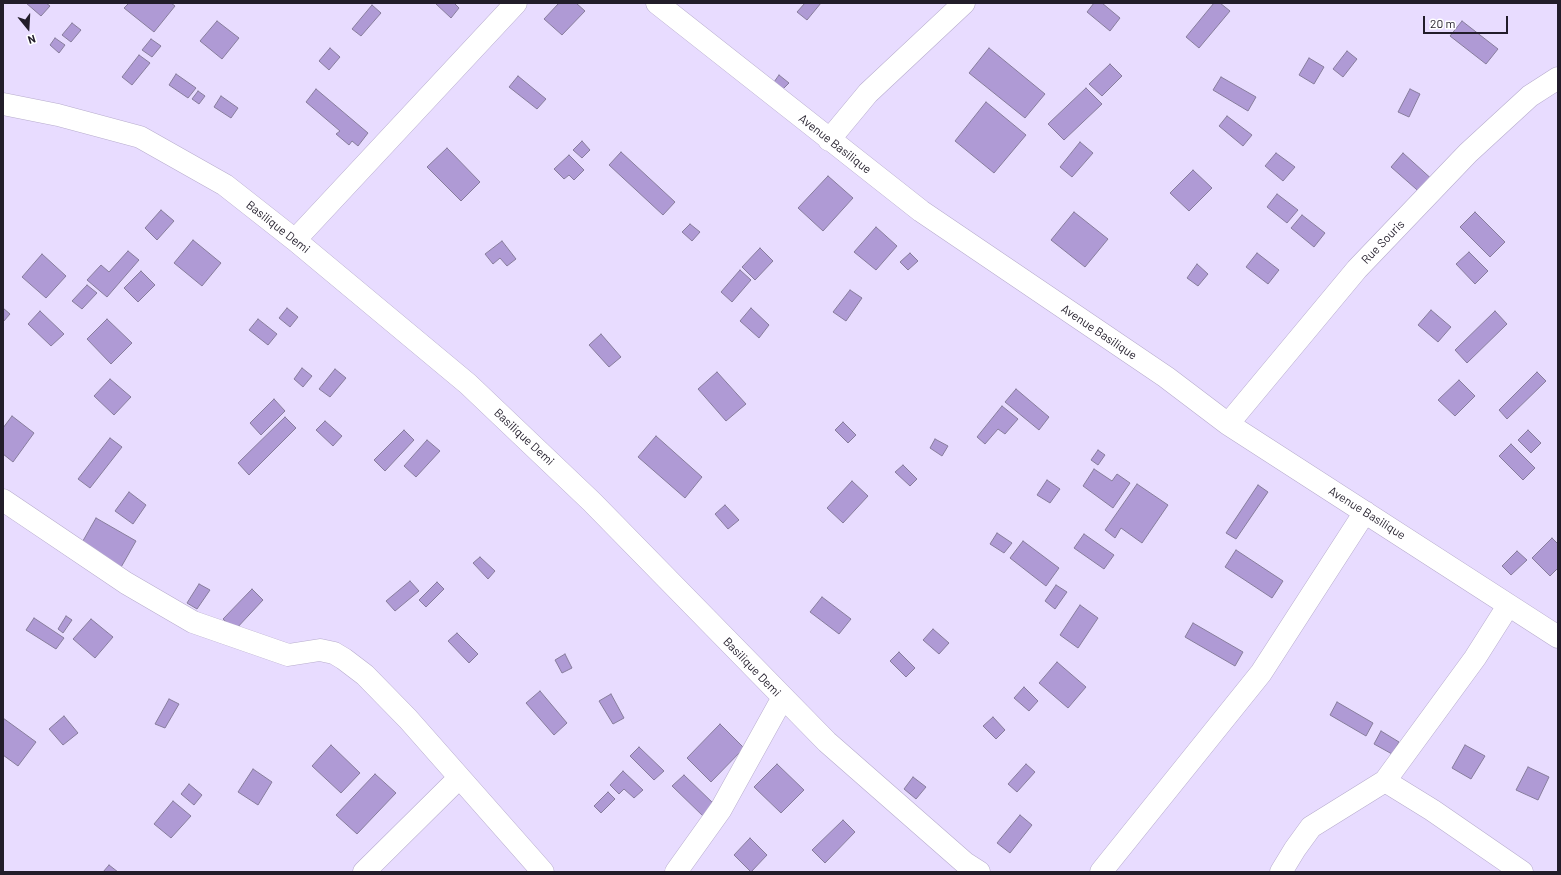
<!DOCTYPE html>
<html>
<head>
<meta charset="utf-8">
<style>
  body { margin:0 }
  #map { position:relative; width:1561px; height:875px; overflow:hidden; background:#e8dcff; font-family:Barlow,sans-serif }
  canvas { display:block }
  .frame { position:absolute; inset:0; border:4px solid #221d2a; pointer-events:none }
  .north { position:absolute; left:8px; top:8px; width:40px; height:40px; -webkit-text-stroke:3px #fff; paint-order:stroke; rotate:162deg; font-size:11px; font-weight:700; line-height:16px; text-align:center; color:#221d2a }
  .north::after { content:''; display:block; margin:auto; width:14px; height:18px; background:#221d2a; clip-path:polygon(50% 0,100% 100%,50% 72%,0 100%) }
  .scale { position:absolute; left:1423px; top:16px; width:85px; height:18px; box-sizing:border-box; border:2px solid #221d2a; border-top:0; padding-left:5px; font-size:12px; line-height:14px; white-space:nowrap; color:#221d2a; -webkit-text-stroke:3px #fff; paint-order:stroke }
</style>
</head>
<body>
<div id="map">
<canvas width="1561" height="875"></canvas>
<div class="frame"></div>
<div class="north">N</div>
<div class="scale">20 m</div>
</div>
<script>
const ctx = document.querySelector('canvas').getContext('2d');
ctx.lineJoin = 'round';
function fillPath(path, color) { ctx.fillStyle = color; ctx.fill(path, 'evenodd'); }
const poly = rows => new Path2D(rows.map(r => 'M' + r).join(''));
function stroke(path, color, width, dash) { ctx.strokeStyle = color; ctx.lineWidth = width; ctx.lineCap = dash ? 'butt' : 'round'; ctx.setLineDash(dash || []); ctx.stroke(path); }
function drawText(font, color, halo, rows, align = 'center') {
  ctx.font = font + ' Barlow,sans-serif'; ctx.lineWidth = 3; ctx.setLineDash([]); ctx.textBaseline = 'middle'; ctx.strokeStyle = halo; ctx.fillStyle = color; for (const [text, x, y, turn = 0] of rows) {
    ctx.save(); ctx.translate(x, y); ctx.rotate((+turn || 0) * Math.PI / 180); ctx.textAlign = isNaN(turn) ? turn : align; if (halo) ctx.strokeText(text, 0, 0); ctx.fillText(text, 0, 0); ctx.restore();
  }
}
const building = poly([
  [26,3,46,3,50,6,41,16,26,3],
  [129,3,171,3,175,6,154,32,124,8,129,3],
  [435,3,454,3,459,8,451,18,435,3],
  [559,3,576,3,585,11,562,35,544,19,559,3],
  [805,3,821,3,807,20,797,12,805,3],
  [1094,3,1102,3,1120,18,1110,31,1087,12,1094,3],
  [1214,3,1220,3,1230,11,1199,48,1186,37,1214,3],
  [372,5,381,13,361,36,352,29,372,5],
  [217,21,239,38,222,59,200,41,217,21],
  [1462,21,1498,49,1486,64,1450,36,1462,21],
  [72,23,81,30,71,42,62,35,72,23],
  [55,38,65,45,59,53,50,45,55,38],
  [151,39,161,46,152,57,142,50,151,39],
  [330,48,340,57,329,70,319,61,330,48],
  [989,48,1045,94,1025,118,969,73,989,48],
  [1347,51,1357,59,1343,77,1333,69,1347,51],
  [139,55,150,63,132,85,122,77,139,55],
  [1309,58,1324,67,1314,84,1299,75,1309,58],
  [1110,64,1122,76,1102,96,1089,84,1110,64],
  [176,74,196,88,188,98,169,85,176,74],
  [779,75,789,83,782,90,774,82,779,75],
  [518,76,546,99,537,109,509,87,518,76],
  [1221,77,1256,97,1248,111,1213,90,1221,77],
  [1086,88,1102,104,1064,140,1048,124,1086,88],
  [316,89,368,133,358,146,352,141,349,145,336,134,340,131,306,102,316,89],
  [1410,89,1420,94,1409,117,1398,112,1410,89],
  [198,91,205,96,199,104,192,99,198,91],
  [221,96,238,108,231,118,214,107,221,96],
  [986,102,1026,135,994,173,955,141,986,102],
  [1227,116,1252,135,1243,146,1219,126,1227,116],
  [582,141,590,150,582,158,573,150,582,141],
  [1080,142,1093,153,1072,177,1060,167,1080,142],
  [447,148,480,182,461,201,427,167,447,148],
  [621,152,675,202,663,215,609,165,621,152],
  [1276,153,1295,167,1283,181,1265,166,1276,153],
  [1403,153,1435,182,1424,196,1391,167,1403,153],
  [569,155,584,170,574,180,569,175,564,179,554,169,569,155],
  [1193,170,1212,188,1189,211,1170,193,1193,170],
  [828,176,853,198,823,231,798,208,828,176],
  [1277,194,1298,210,1287,223,1267,207,1277,194],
  [161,210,174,221,157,240,145,228,161,210],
  [1074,212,1108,239,1085,267,1051,240,1074,212],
  [1475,212,1505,242,1490,257,1460,227,1475,212],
  [1302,215,1325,233,1314,247,1291,228,1302,215],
  [690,224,700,232,692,241,682,232,690,224],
  [876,227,897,246,876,270,854,252,876,227],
  [193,240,221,263,202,286,174,263,193,240],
  [502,241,516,259,507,266,500,258,493,264,485,254,502,241],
  [760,248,773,261,755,280,742,267,760,248],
  [128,251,139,260,107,297,87,280,101,265,109,272,128,251],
  [1469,252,1488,271,1475,284,1456,264,1469,252],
  [910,253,918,261,908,270,900,262,910,253],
  [1257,253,1279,270,1268,284,1246,267,1257,253],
  [42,254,66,276,46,298,22,277,42,254],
  [1197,264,1208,274,1198,286,1187,278,1197,264],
  [740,270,751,280,732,302,721,292,740,270],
  [141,271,155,285,138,302,124,288,141,271],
  [87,285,97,293,82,309,72,301,87,285],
  [850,290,862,298,846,321,833,312,850,290],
  [3,308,10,314,3,322,3,308],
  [287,308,298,317,290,327,279,318,287,308],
  [751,308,769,325,759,338,740,321,751,308],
  [1431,310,1451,327,1438,342,1418,325,1431,310],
  [40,311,64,334,51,346,28,324,40,311],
  [1495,311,1507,324,1467,363,1455,350,1495,311],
  [107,319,132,343,111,364,87,339,107,319],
  [258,319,277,334,268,345,249,330,258,319],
  [601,334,621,357,609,367,589,345,601,334],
  [302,368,312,376,303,387,294,379,302,368],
  [335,369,346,378,330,397,319,389,335,369],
  [717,372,746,404,726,421,698,389,717,372],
  [1537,372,1546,381,1507,419,1499,410,1537,372],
  [110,379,131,397,114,415,94,396,110,379],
  [1459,380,1475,396,1455,416,1438,400,1459,380],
  [1016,389,1049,417,1039,430,1005,402,1016,389],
  [274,399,285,411,261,435,250,423,274,399],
  [1002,406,1018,419,1005,434,998,429,985,444,977,437,1002,406],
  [12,416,34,433,13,462,3,454,3,428,12,416],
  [285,417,296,428,249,475,238,463,285,417],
  [325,421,342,436,333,446,316,430,325,421],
  [843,422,856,435,848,443,835,430,843,422],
  [404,430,414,440,385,471,374,460,404,430],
  [1528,430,1541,443,1531,453,1518,440,1528,430],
  [656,436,702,477,685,498,638,457,656,436],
  [110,438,122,447,90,488,78,479,110,438],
  [935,439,948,446,942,456,930,448,935,439],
  [427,440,440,451,416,477,404,466,427,440],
  [1511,444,1535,468,1523,480,1499,456,1511,444],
  [1098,450,1105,455,1098,465,1091,460,1098,450],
  [903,465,917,479,910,486,895,472,903,465],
  [1094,469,1112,481,1117,474,1130,483,1113,508,1083,486,1094,469],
  [1047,480,1060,489,1050,503,1037,495,1047,480],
  [852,481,868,496,843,523,827,508,852,481],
  [1137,484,1168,505,1142,543,1121,528,1115,538,1105,530,1137,484],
  [1258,485,1268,492,1236,539,1226,533,1258,485],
  [129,492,146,505,133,524,115,511,129,492],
  [725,505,739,520,728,529,715,514,725,505],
  [96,518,136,541,120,569,80,546,96,518],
  [997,533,1012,543,1004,553,990,544,997,533],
  [1084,534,1114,555,1104,569,1074,548,1084,534],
  [1552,538,1558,544,1558,568,1550,576,1532,558,1552,538],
  [1023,541,1059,568,1046,586,1010,558,1023,541],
  [1236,550,1283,581,1272,598,1225,567,1236,550],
  [1517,551,1527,560,1511,575,1502,566,1517,551],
  [480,557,495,571,488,579,473,563,480,557],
  [410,581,419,591,395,611,386,601,410,581],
  [437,582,444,589,426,607,419,600,437,582],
  [199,584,210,590,197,609,187,603,199,584],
  [1056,585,1067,592,1055,609,1045,601,1056,585],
  [252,589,263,600,235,630,223,619,252,589],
  [822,597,851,619,839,634,810,612,822,597],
  [1080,605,1098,618,1078,648,1060,635,1080,605],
  [66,616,72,620,63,633,58,629,66,616],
  [34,618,64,638,56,649,26,630,34,618],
  [91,619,113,637,95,658,73,639,91,619],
  [1193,623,1243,652,1235,666,1185,637,1193,623],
  [933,629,949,643,939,654,923,640,933,629],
  [457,633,478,654,469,663,448,641,457,633],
  [899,652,915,668,906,677,890,661,899,652],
  [565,654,572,668,562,673,555,660,565,654],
  [1057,662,1086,687,1068,708,1039,683,1057,662],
  [1024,687,1038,701,1029,711,1014,698,1024,687],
  [540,691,567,723,554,735,526,703,540,691],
  [611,694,624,718,613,724,599,701,611,694],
  [169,699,179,704,165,728,155,724,169,699],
  [1337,702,1373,723,1366,736,1330,715,1337,702],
  [64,716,78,733,63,745,49,729,64,716],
  [993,717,1005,730,996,739,983,726,993,717],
  [3,718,36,742,18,766,3,755,3,718],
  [720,724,744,748,711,782,687,758,720,724],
  [1381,731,1399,742,1392,754,1374,744,1381,731],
  [331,745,360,773,341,793,312,766,331,745],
  [1465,745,1485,756,1471,779,1452,768,1465,745],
  [639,747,664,771,654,780,630,756,639,747],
  [777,764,804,790,781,813,754,787,777,764],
  [1026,764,1035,772,1017,792,1008,784,1026,764],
  [1528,767,1549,777,1538,800,1516,790,1528,767],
  [253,769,272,782,258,805,238,792,253,769],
  [623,771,643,790,634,798,624,789,619,794,610,785,623,771],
  [375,774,396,793,357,834,336,815,375,774],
  [684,775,715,805,704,817,672,786,684,775],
  [913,777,926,787,916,799,904,789,913,777],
  [189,784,202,795,194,805,181,794,189,784],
  [608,792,615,799,601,813,594,806,608,792],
  [173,801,191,816,171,838,154,824,173,801],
  [1020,815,1032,825,1010,853,997,843,1020,815],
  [843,820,855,832,825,863,812,850,843,820],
  [750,838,767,855,751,872,734,855,750,838],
  [109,865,118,872,103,872,109,865]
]);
const minor = poly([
  [657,3,921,211,1166,377,1228,424,1558,637],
  [3,104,58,115,140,137,225,185,295,240,468,384,592,502,827,742,965,863,979,872],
  [829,140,868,93,964,3],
  [295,240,516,3],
  [1228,424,1357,269,1468,153,1530,96,1558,78],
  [3,500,126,583,193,622,288,655,320,650,334,653,344,659,365,675,408,719,543,872],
  [1385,781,1432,810,1522,872],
  [364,872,459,778],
  [676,872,721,809,782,699],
  [1101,872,1261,673,1365,512],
  [1281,872,1295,849,1311,827,1385,781,1475,658,1508,606]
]);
const streetNames = [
  ["Avenue Basilique",835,144,38],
  ["Basilique Demi",278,227,38],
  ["Rue Souris",1383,242,-46],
  ["Avenue Basilique",1099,332,34],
  ["Basilique Demi",524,437,43],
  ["Avenue Basilique",1367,513,32],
  ["Basilique Demi",752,667,46]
];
fillPath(building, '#af9ad5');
stroke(building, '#877d9c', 1);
stroke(minor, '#b7accd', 23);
stroke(minor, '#fff', 22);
drawText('12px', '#221d2a', '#fff', streetNames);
</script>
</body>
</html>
